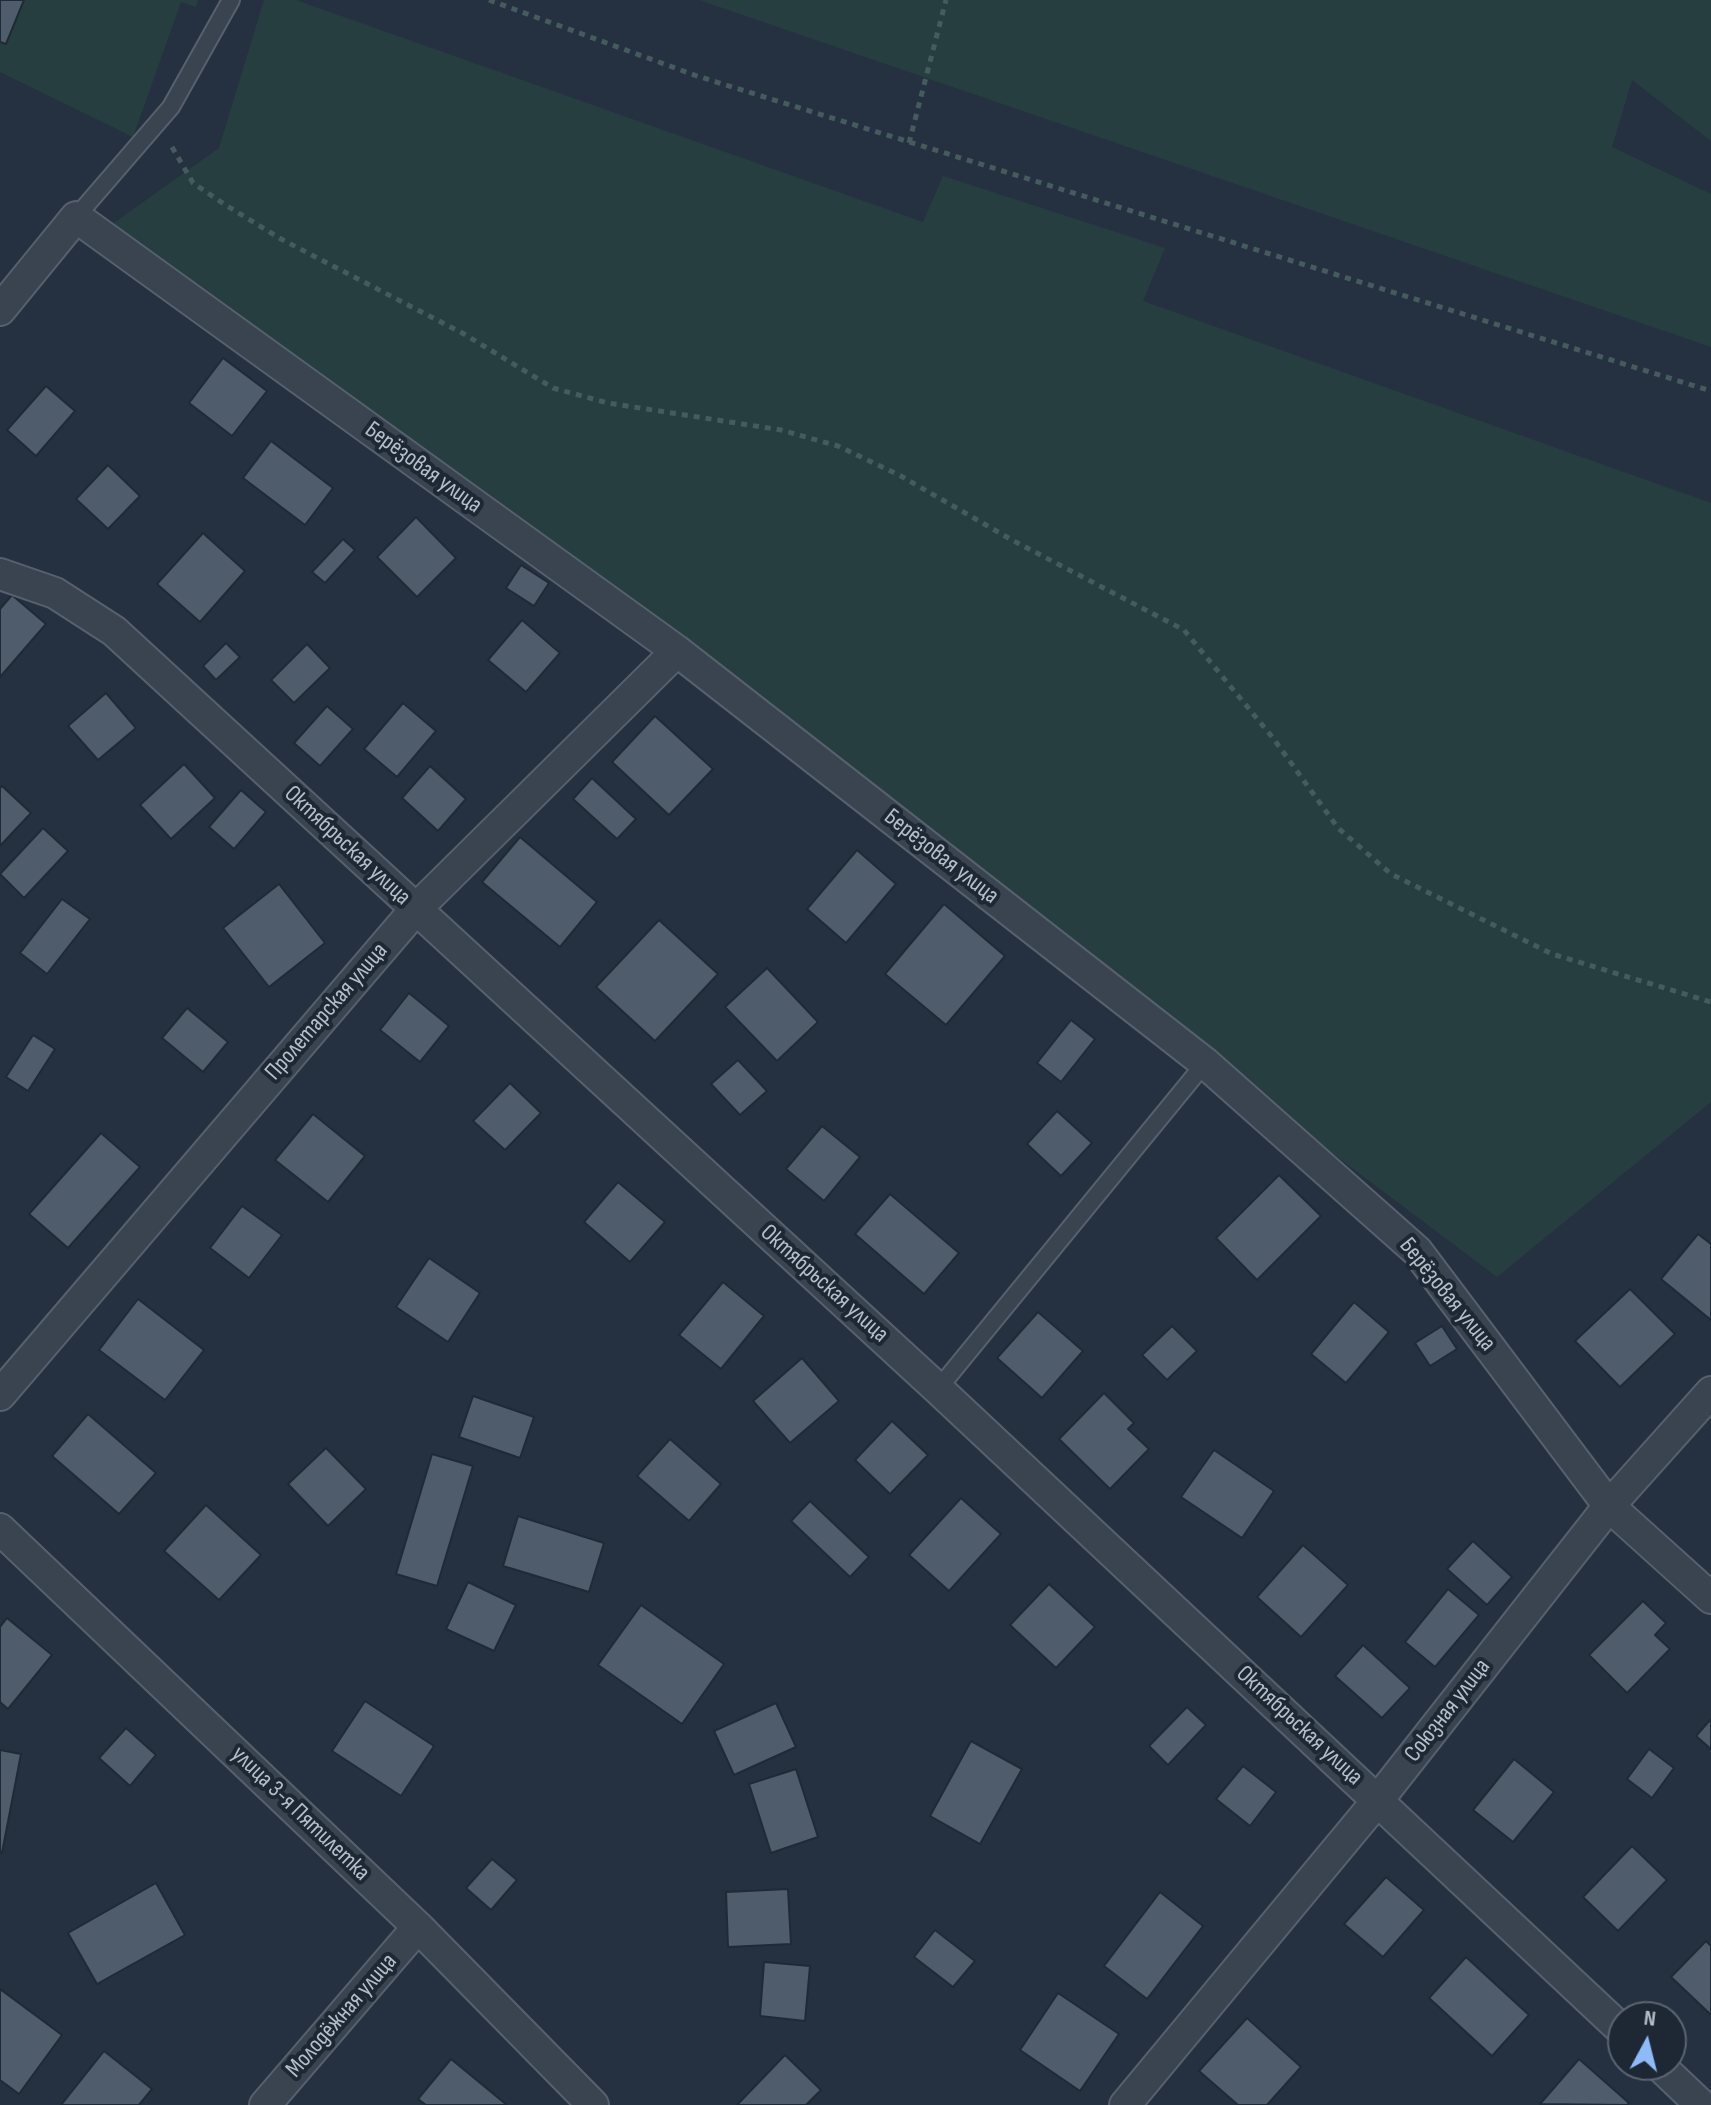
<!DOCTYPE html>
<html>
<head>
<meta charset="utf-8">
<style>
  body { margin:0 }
  #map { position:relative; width:1711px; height:2105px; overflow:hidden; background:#253140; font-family:"Sofia Sans Condensed",sans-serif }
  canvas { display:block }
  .north { position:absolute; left:1607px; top:2001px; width:80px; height:80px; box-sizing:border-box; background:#1e2835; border:2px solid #5b6471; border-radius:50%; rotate:7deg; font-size:22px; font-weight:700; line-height:32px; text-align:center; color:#b6beca }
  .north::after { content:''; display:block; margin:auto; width:28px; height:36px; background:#8ebaf7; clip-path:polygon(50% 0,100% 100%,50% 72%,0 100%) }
</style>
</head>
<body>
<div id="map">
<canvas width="1711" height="2105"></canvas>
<div class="north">N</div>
</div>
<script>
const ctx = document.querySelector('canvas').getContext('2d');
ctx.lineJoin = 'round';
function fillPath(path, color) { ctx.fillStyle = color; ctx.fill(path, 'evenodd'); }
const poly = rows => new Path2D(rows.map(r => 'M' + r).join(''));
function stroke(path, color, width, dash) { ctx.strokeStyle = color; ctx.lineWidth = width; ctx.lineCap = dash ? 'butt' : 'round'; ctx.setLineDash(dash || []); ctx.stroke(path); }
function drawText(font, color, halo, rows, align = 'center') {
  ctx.font = font + ' "Sofia Sans Condensed",sans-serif'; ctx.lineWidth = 8; ctx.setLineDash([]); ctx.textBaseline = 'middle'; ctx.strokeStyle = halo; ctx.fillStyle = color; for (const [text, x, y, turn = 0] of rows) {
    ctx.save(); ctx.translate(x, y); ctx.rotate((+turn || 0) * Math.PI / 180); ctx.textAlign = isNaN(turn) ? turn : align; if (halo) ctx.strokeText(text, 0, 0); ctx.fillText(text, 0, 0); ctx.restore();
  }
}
const green = poly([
  [0,0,198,0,196,7,181,2,133,137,0,72],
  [264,0,296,0,923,222,943,176,1165,248,1143,301,1711,503,1711,1102,1497,1277,104,230,219,148],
  [699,0,1711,0,1711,141,1632,80,1612,147,1711,194,1711,347]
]);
const building = poly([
  [0,0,24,0,6,44,0,42,0,0],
  [223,358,267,391,232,436,189,403,223,358],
  [46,386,75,411,36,456,7,430,46,386],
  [271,441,333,488,305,525,243,478,271,441],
  [108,465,140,496,108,529,76,499,108,465],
  [416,517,456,558,417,597,377,557,416,517],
  [203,533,245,571,200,622,157,584,203,533],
  [343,539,355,550,325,583,312,572,343,539],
  [521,565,549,583,534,606,506,588,521,565],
  [12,595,46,624,0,677,0,609,12,595],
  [522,620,560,653,526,692,488,660,522,620],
  [226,643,240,657,216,680,203,666,226,643],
  [307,644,330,668,294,703,271,680,307,644],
  [106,693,136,728,98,760,68,726,106,693],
  [403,703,436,731,397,777,364,749,403,703],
  [327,706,353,729,320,766,294,743,327,706],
  [655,716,713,769,669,815,612,762,655,716],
  [184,764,215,798,171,839,140,805,184,764],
  [430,766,466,799,438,831,402,798,430,766],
  [592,778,636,819,617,839,573,799,592,778],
  [2,786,31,813,0,846,0,788,2,786],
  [241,790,266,812,234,849,209,827,241,790],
  [43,828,68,851,24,898,0,874,43,828],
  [520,837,597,902,560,947,482,882,520,837],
  [857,850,896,884,846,943,807,909,857,850],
  [279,884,325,943,269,987,223,928,279,884],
  [62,899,90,919,47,974,20,953,62,899],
  [944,904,1005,956,946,1025,885,974,944,904],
  [659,920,718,974,655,1041,596,987,659,920],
  [767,968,818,1022,777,1061,725,1007,767,968],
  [409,993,449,1026,420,1062,380,1030,409,993],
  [187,1008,228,1042,203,1072,162,1038,187,1008],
  [1071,1020,1095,1039,1061,1082,1037,1063,1071,1020],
  [33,1035,55,1049,28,1091,6,1077,33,1035],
  [738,1060,767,1091,740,1115,711,1084,738,1060],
  [510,1083,541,1113,505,1150,473,1121,510,1083],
  [1057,1111,1092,1143,1061,1176,1027,1144,1057,1111],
  [313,1114,365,1156,328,1202,275,1160,313,1114],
  [822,1126,860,1157,824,1201,786,1169,822,1126],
  [101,1133,140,1167,68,1248,29,1214,101,1133],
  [1279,1175,1321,1216,1257,1280,1216,1238,1279,1175],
  [618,1182,665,1222,630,1262,584,1222,618,1182],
  [890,1194,959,1253,924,1294,855,1234,890,1194],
  [242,1206,282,1235,249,1278,210,1248,242,1206],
  [1698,1234,1711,1244,1711,1320,1661,1279,1698,1234],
  [429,1258,480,1293,448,1342,396,1307,429,1258],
  [723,1282,764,1316,721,1369,679,1335,723,1282],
  [1630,1289,1675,1334,1620,1387,1575,1341,1630,1289],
  [138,1299,204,1350,165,1400,99,1350,138,1299],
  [1354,1302,1389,1332,1346,1383,1311,1354,1354,1302],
  [1038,1312,1083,1351,1042,1398,997,1358,1038,1312],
  [1172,1326,1197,1351,1167,1380,1142,1355,1172,1326],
  [1442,1326,1457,1349,1430,1366,1415,1343,1442,1326],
  [802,1358,839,1401,790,1443,753,1401,802,1358],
  [1104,1393,1134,1423,1128,1429,1149,1449,1110,1489,1059,1439,1104,1393],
  [473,1396,534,1417,520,1458,459,1437,473,1396],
  [88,1414,156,1473,119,1514,52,1456,88,1414],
  [892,1421,928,1455,890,1494,855,1460,892,1421],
  [670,1439,721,1484,689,1521,637,1476,670,1439],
  [326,1448,366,1489,328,1526,288,1484,326,1448],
  [1214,1450,1274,1491,1242,1538,1181,1497,1214,1450],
  [432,1454,473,1466,437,1586,396,1574,432,1454],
  [961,1498,1001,1534,949,1591,909,1555,961,1498],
  [810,1501,869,1557,850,1577,791,1521,810,1501],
  [206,1505,261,1555,219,1600,164,1551,206,1505],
  [518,1516,604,1543,589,1592,503,1566,518,1516],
  [1473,1541,1512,1577,1487,1605,1447,1569,1473,1541],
  [1303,1545,1348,1585,1301,1637,1257,1597,1303,1545],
  [468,1582,516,1605,494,1651,446,1629,468,1582],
  [1049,1584,1095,1627,1056,1668,1010,1625,1049,1584],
  [1448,1589,1479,1615,1435,1667,1405,1642,1448,1589],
  [1643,1601,1666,1623,1655,1635,1670,1649,1627,1693,1589,1655,1643,1601],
  [641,1605,724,1664,682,1724,598,1665,641,1605],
  [7,1618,52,1655,8,1709,0,1702,0,1627,7,1618],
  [1363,1645,1410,1688,1382,1718,1335,1676,1363,1645],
  [365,1701,434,1746,401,1796,332,1751,365,1701],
  [776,1703,796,1747,734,1775,714,1731,776,1703],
  [1187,1707,1206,1725,1168,1765,1149,1746,1187,1707],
  [1711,1719,1711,1749,1696,1736,1711,1719],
  [126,1728,156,1755,130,1786,99,1758,126,1728],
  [971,1741,1022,1769,980,1844,930,1816,971,1741],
  [1649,1749,1674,1768,1652,1798,1627,1779,1649,1749],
  [0,1750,21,1754,2,1853,0,1852,0,1750],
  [1514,1759,1554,1792,1513,1842,1473,1810,1514,1759],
  [1243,1766,1276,1792,1250,1826,1216,1799,1243,1766],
  [796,1769,818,1837,771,1853,749,1784,796,1769],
  [1632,1846,1667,1880,1618,1931,1583,1897,1632,1846],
  [492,1859,517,1880,491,1910,466,1888,492,1859],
  [1386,1877,1424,1910,1383,1957,1344,1924,1386,1877],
  [156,1883,185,1935,97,1984,68,1933,156,1883],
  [788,1889,791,1944,728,1947,726,1892,788,1889],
  [1160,1892,1203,1926,1147,1999,1104,1966,1160,1892],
  [935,1930,975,1961,953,1987,914,1957,935,1930],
  [1706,1941,1711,1946,1711,2015,1671,1977,1706,1941],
  [1466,1957,1529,2015,1492,2056,1429,1998,1466,1957],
  [764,1962,810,1966,805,2021,760,2016,764,1962],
  [0,1989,62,2035,19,2094,0,2080,0,1989],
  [1058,1993,1119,2034,1080,2091,1020,2050,1058,1993],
  [1247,2018,1301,2067,1267,2105,1238,2105,1199,2071,1247,2018],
  [104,2051,152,2089,139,2105,61,2105,104,2051],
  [785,2055,821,2090,806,2105,737,2105,785,2055],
  [451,2059,507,2105,426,2105,418,2099,451,2059],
  [1579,2059,1629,2103,1627,2105,1540,2104,1579,2059]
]);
const path = poly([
  [489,0,697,76,1711,391],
  [909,143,946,0],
  [172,147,193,183,224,204,281,239,464,334,553,388,608,403,781,430,838,446,901,476,1012,540,1184,630,1273,738,1338,828,1391,874,1552,954,1711,1002]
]);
const lane = poly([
  [76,217,171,107,231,0],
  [938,1389,1205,1063]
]);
const street = poly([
  [0,310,76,217,677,651,1205,1063,1417,1251,1609,1506,1711,1598],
  [0,574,55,593,114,631,938,1389,1623,2031],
  [0,1395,415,910,677,651],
  [0,1529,418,1927,593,2105],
  [1659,2065,1701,2105],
  [265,2105,418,1927],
  [1125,2105,1378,1800,1609,1506,1711,1392]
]);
const streetNames = [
  ["Берёзовая улица",423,468,36],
  ["Октябрьская улица",347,846,43],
  ["Берёзовая улица",941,857,38],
  ["Пролетарская улица",327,1012,-49],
  ["Октябрьская улица",824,1284,42],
  ["Берёзовая улица",1447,1295,51],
  ["Союзная улица",1448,1711,-52],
  ["Октябрьская улица",1299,1726,43],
  ["улица 3-я Пятилетка",300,1814,44],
  ["Молодёжная улица",342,2016,-49]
];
fillPath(green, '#273e41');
fillPath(building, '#4f5c6b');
stroke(building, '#202a37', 2);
stroke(lane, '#57616d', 20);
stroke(street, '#57616d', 34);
stroke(path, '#465b5d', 5, [6, 6]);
stroke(lane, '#3a4350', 16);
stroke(street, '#3a4350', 30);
drawText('24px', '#b6beca', '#1e2835', streetNames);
</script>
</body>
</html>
